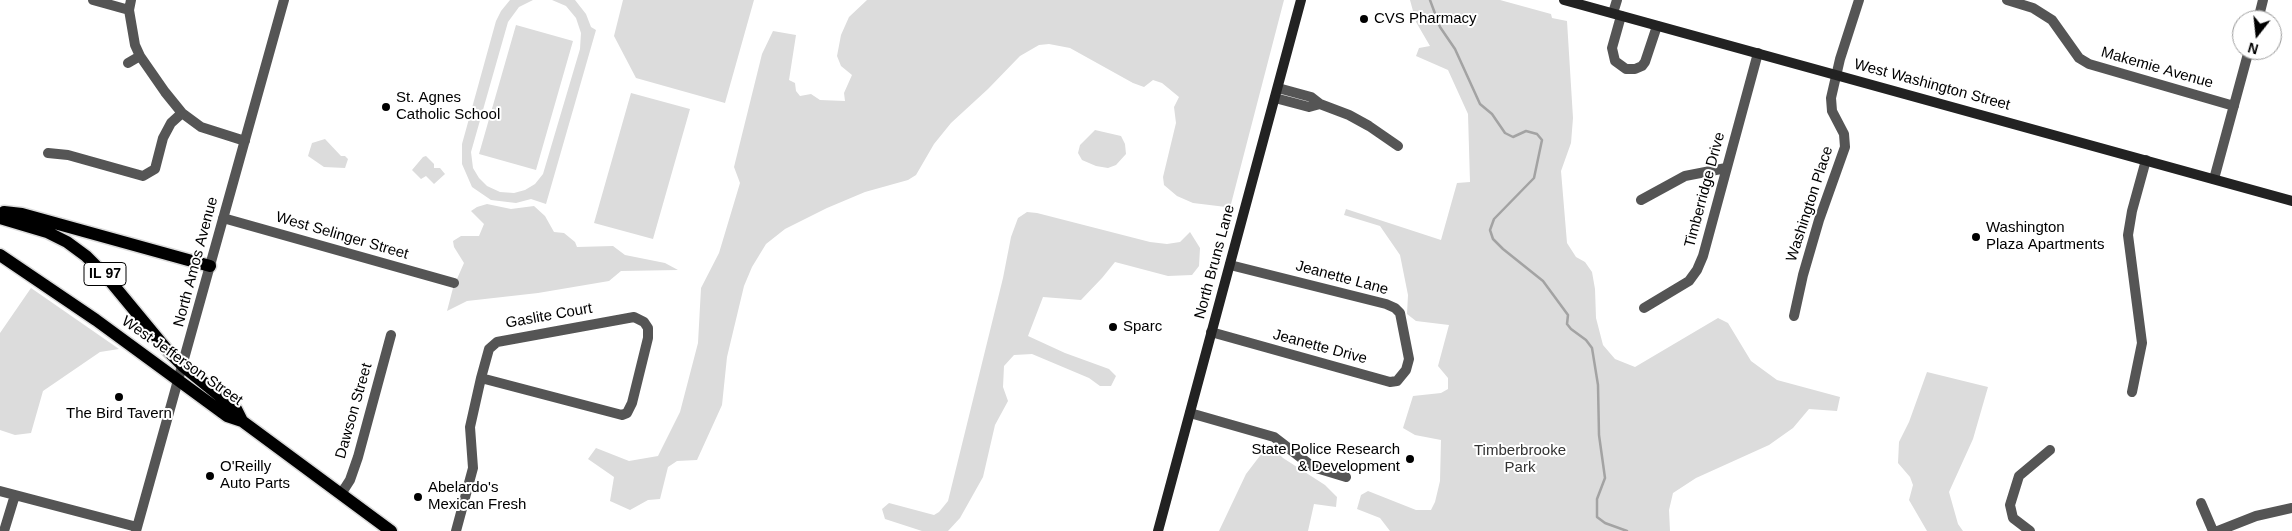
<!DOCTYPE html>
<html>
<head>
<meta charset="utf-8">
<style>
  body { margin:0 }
  #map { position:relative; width:2292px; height:531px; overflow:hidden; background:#fff; font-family:Helvetica,sans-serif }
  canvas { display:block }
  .north { position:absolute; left:2232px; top:10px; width:50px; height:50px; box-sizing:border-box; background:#fff; border:1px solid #999; border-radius:50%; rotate:196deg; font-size:14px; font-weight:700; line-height:20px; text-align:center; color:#000 }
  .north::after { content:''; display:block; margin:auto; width:18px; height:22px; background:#000; clip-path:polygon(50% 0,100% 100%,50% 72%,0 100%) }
</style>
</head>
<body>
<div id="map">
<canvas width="2292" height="531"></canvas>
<div class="north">N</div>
</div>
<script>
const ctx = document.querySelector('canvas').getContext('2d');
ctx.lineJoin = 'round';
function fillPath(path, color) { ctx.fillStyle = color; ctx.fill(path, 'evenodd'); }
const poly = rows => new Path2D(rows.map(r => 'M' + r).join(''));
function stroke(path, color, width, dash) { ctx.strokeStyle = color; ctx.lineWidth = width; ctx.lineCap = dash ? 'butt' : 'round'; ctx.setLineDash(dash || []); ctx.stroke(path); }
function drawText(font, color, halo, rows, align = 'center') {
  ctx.font = font + ' Helvetica,sans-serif'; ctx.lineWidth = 4; ctx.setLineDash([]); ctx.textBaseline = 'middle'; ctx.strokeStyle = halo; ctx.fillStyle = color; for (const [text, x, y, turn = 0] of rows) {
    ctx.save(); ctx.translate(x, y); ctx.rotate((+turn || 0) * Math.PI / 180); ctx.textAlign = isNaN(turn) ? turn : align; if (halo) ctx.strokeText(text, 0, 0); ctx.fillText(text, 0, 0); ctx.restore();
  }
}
const green = poly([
  [510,0,533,0,519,7,508,22,471,152,473,168,479,178,487,186,500,192,514,193,525,190,535,184,543,174,580,49,581,33,576,18,566,6,552,0,575,0,586,14,591,27,596,30,546,204,531,199,516,203,491,200,472,187,462,164,462,144,496,21,501,11],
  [623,0,754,0,725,103,636,78,614,36],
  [867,0,1284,0,1231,204,1226,207,1193,203,1177,196,1164,185,1163,177,1176,123,1174,107,1179,97,1162,83,1153,80,1144,87,1133,83,1070,48,1049,44,1039,45,1020,56,988,89,951,123,934,144,916,175,908,180,865,192,827,208,785,229,766,244,752,267,744,286,727,357,722,405,697,460,677,461,668,467,660,499,648,500,630,510,610,501,614,477,588,459,596,448,629,461,658,456,680,412,698,343,701,288,719,253,740,183,734,167,762,54,773,31,796,35,789,80,795,83,796,91,800,96,811,94,820,100,845,101,844,93,852,75,841,66,837,56,841,35,849,17],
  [1410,0,1500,0,1551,14,1552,18,1567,21,1573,118,1571,143,1561,171,1567,243,1576,257,1585,262,1592,272,1595,289,1596,318,1603,345,1615,359,1635,367,1718,318,1728,323,1751,361,1777,380,1840,397,1837,411,1809,409,1793,428,1769,445,1696,478,1673,493,1669,510,1670,531,1390,531,1380,518,1357,509,1361,495,1368,491,1416,510,1431,510,1435,502,1440,481,1441,440,1415,435,1403,428,1413,396,1441,393,1448,389,1448,378,1438,366,1449,325,1416,321,1407,314,1408,295,1400,255,1380,226,1344,215,1346,209,1441,240,1457,183,1470,182,1468,114,1448,70,1416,56,1419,48,1430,46,1416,22],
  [516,25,573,41,536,170,479,154],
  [631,93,690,109,653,239,594,223],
  [1095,130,1121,136,1125,144,1126,154,1116,165,1108,168,1096,166,1082,160,1078,153,1080,145],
  [325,139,341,156,345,156,348,159,345,168,324,167,308,156,312,143],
  [426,156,434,164,434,168,440,168,445,174,434,184,426,176,421,179,412,170,423,157],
  [487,204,511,209,534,206,545,216,554,232,564,233,575,242,577,247,613,246,625,255,665,263,678,270,621,271,609,281,538,293,467,301,447,311,453,288,464,263,454,247,453,241,461,236,479,236,484,224,471,211,477,207],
  [1027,212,1037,213,1150,242,1167,244,1180,242,1190,232,1200,248,1199,266,1192,275,1168,276,1115,262,1102,278,1081,300,1043,297,1028,336,1065,353,1109,369,1116,376,1111,386,1100,386,1089,378,1032,354,1014,355,1004,366,1003,387,1008,401,995,425,983,477,960,518,948,531,922,531,885,519,882,509,889,503,934,515,939,512,948,501,1003,278,1011,237,1018,218],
  [31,288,119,349,100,352,43,391,31,433,15,435,0,430,0,333],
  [1927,372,1988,387,1973,439,1949,492,1958,524,1963,531,1927,531,1909,500,1913,485,1910,477,1898,463,1899,442,1909,422],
  [1269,444,1283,458,1325,485,1337,497,1336,507,1314,504,1308,531,1219,531,1246,474]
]);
const stream = poly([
  [1430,0,1440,27,1455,49,1480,104,1492,114,1505,133,1513,137,1526,131,1537,134,1542,140,1534,178,1494,219,1490,230,1493,239,1503,249,1543,281,1568,315,1567,324,1571,329,1586,340,1592,348,1598,385,1599,435,1605,478,1597,499,1597,517,1605,523,1627,531]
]);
const street = poly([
  [93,0,129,10],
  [131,0,129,10,135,45,140,56,165,92,182,113,201,127,245,141],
  [2007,0,2033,8,2052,20,2079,58,2089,64,2234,106],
  [1613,13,1617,0],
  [1621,16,1612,48,1615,61,1626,69,1635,69,1642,66,1645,62,1657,26],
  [2258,20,2263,0],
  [128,63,140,56],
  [1278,88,1311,97,1320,104,1349,115,1369,126,1398,146],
  [1275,98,1309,107,1320,104],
  [48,153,68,155,143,176,155,169,163,138,171,123,182,113],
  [2214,179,2249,50],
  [1641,200,1685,176,1726,168],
  [223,218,454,283],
  [1644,308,1689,281,1697,270,1703,256,1758,53],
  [1794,316,1803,275,1819,220,1845,147,1844,134,1832,111,1831,98,1840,59,1859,0],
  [634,317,644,322,648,328,648,338,632,403,627,413,622,415,481,378,489,349,497,342,634,317],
  [1211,332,1390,382,1397,381,1406,370,1409,359,1400,313,1395,308,1386,304,1230,265],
  [2132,392,2142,343,2128,235,2132,211,2146,160],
  [1190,413,1274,437,1313,467,1346,477],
  [0,491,137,527],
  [341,494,350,480,358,457,391,335],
  [2201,503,2213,531],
  [4,531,15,495],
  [136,531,284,0],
  [456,531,473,468,470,427,481,378],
  [2030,531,2013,518,2010,505,2019,476,2050,450],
  [2218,531,2256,516,2292,508]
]);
const secondary = poly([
  [1564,0,2292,201],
  [1158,531,1301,0]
]);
const primary = poly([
  [4,212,22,214,210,266],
  [0,218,47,232,67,242,86,256,106,276,168,351,183,366,236,409,242,421],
  [0,255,96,320,227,416,242,421,391,531]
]);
const markers = [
  [1364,19,5,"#000"],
  [386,107,5,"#000"],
  [1976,237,5,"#000"],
  [1113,327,5,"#000"],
  [119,397,5,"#000"],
  [1410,459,5,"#000"],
  [210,476,5,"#000"],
  [418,497,5,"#000"]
];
const shields = [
  [105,274,42]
];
const shieldNames = [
  ["IL 97",105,274]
];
const poiNames = [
  ["CVS Pharmacy",1374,19],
  ["St. Agnes",396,98],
  ["Catholic School",396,115],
  ["Washington",1986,228],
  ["Plaza Apartments",1986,245],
  ["Sparc",1123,327],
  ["The Bird Tavern",119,414,"center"],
  ["State Police Research",1400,450,"right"],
  ["& Development",1400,467,"right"],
  ["O'Reilly",220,467],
  ["Auto Parts",220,484],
  ["Abelardo's",428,488],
  ["Mexican Fresh",428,505]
];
const streetNames = [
  ["Makemie Avenue",2157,68,16],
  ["West Washington Street",1932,85,15],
  ["Timberridge Drive",1705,190,-75],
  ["Washington Place",1810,204,-72],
  ["West Selinger Street",342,236,16],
  ["North Amos Avenue",196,262,-75],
  ["North Bruns Lane",1215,262,-75],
  ["Jeanette Lane",1342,278,15],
  ["Gaslite Court",549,316,-10],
  ["Jeanette Drive",1320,347,15],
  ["West Jefferson Street",182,361,35],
  ["Dawson Street",354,411,-74]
];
const parkNames = [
  ["Timberbrooke",1520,451],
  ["Park",1520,468]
];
fillPath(green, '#dcdcdc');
stroke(stream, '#a3a3a3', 2.5);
stroke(primary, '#dbdbdb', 15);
stroke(street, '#555', 10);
stroke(secondary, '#222', 10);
stroke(primary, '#000', 12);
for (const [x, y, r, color] of markers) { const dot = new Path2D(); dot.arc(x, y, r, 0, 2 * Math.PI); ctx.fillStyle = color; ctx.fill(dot); stroke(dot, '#fff', 2); }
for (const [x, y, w] of shields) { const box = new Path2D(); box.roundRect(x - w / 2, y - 11.5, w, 23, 4); ctx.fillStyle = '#fff'; ctx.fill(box); stroke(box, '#000', 1); }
drawText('bold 14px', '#000', null, shieldNames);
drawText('15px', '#000', '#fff', poiNames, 'left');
drawText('15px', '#000', '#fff', streetNames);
drawText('15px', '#333', '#fff', parkNames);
</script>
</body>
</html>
